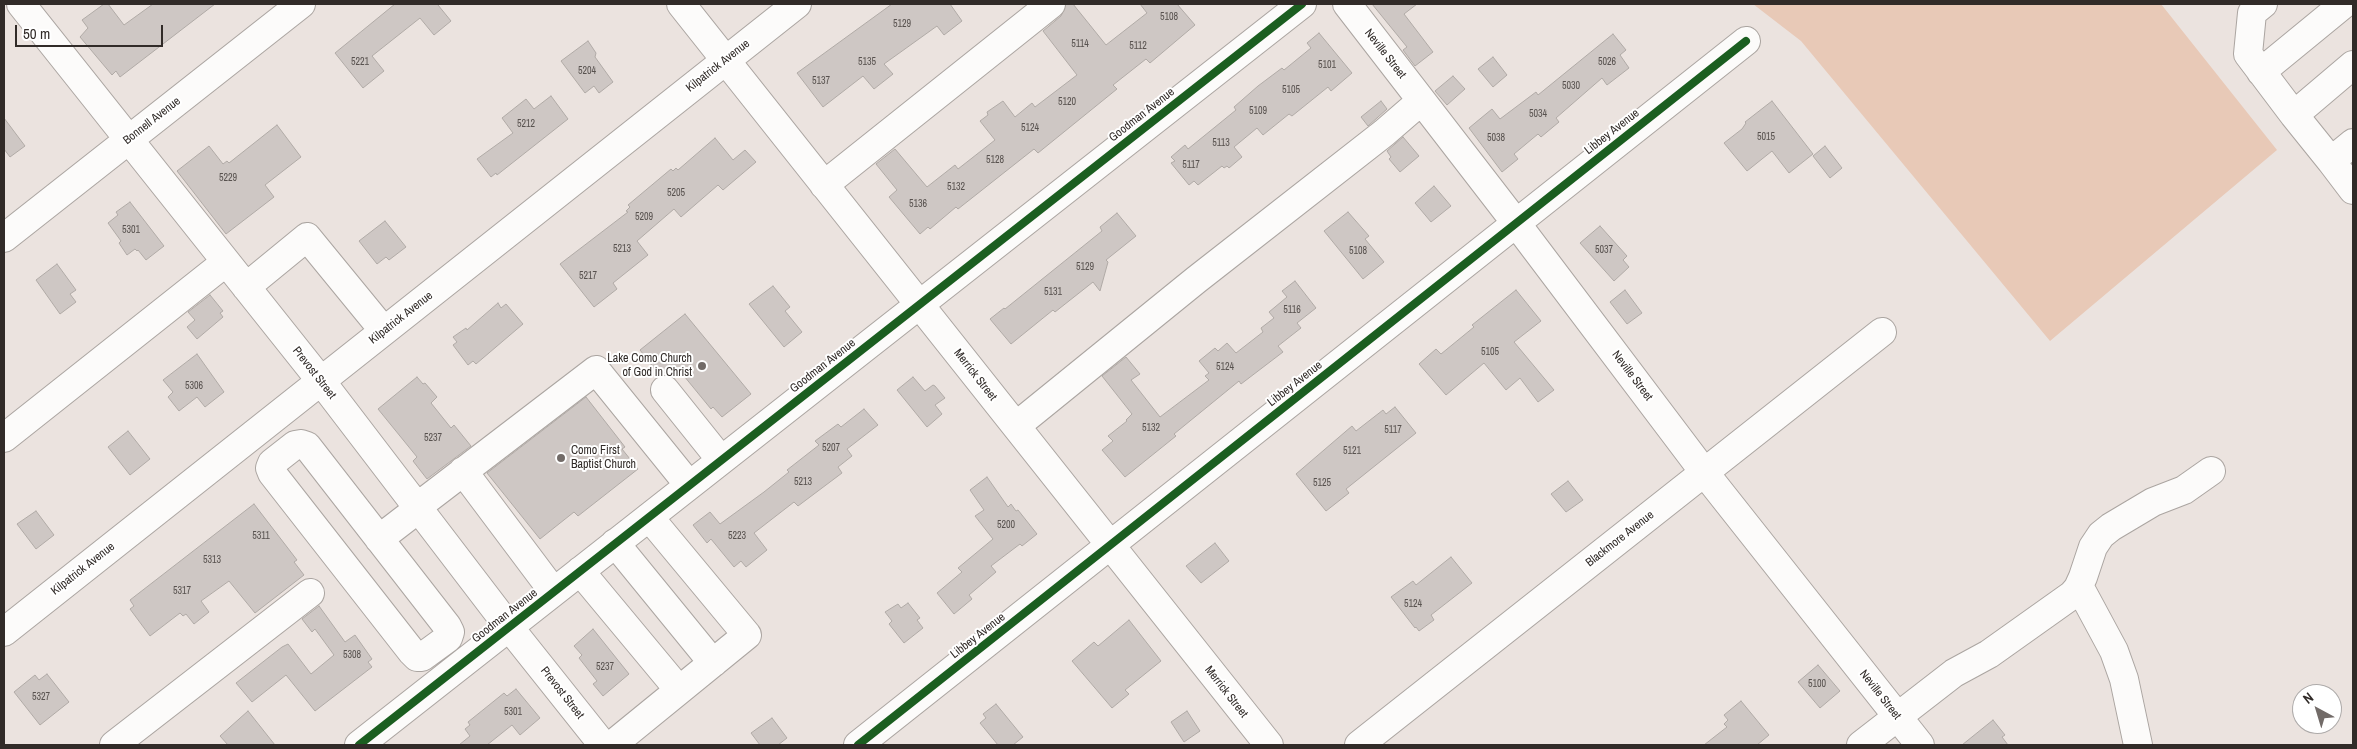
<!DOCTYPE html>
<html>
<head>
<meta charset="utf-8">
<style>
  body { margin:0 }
  #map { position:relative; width:2357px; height:749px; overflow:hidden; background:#ebe3df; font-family:"Archivo Narrow",sans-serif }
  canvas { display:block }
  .frame { position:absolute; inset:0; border:5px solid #312b28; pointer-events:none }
  .north { position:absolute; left:2292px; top:684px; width:50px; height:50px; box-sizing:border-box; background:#fff; border:1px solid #adaaa9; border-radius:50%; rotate:321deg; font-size:14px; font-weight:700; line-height:20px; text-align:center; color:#312b28 }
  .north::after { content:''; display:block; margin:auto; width:18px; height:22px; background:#726b68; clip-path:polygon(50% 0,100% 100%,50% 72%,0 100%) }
  .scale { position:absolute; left:15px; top:25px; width:148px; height:22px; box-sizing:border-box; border:2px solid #312b28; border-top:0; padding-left:6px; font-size:15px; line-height:18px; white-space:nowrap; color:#312b28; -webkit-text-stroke:4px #fff; paint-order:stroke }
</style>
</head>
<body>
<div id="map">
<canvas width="2357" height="749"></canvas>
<div class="frame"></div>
<div class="north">N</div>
<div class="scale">50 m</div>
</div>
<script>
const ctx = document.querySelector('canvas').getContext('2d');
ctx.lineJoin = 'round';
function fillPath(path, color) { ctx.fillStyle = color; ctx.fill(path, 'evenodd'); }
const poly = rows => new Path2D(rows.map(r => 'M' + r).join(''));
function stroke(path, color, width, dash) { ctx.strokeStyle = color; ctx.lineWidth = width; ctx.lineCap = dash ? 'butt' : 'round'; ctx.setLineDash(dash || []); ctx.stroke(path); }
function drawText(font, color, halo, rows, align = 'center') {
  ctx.font = font + ' "Archivo Narrow",sans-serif'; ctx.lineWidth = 4; ctx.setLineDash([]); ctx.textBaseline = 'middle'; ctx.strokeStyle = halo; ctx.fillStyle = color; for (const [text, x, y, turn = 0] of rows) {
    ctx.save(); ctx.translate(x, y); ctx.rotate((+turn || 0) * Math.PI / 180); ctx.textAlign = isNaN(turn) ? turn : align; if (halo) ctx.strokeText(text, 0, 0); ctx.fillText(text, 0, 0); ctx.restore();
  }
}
const green = poly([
  [1753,4,2161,4,2277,150,2050,341,1801,41]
]);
const building = poly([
  [104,4,108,4,124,25,153,4,215,4,120,77,116,71,112,75,80,37,88,28,82,20,104,4],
  [395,4,439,4,438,5,451,21,434,35,420,18,372,56,384,71,363,88,335,53,395,4],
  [892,4,950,4,962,21,944,35,937,26,884,64,893,74,874,89,863,76,823,107,797,73,892,4],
  [1066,4,1073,4,1106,45,1147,13,1140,4,1177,4,1195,25,1150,63,1146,59,1113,85,1117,89,1038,153,1034,149,958,209,956,207,930,229,928,227,920,234,889,197,897,190,876,164,895,149,927,187,955,165,958,169,995,140,980,121,988,115,987,112,1003,101,1015,117,1032,103,1035,107,1077,75,1043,31,1061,16,1066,4],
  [1372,4,1417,4,1404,14,1433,52,1415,66,1403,50,1407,47,1372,4],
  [1319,33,1352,73,1331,91,1328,87,1292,116,1289,114,1263,135,1257,128,1234,147,1242,157,1229,168,1227,166,1224,168,1222,166,1198,185,1194,181,1189,185,1171,163,1175,161,1171,157,1185,145,1188,149,1236,110,1234,107,1258,86,1282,68,1284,70,1311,48,1307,43,1319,33],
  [1613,34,1626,50,1620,55,1629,68,1607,85,1602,78,1556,118,1559,122,1541,137,1538,134,1514,154,1518,159,1502,172,1469,128,1492,109,1500,119,1536,92,1538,95,1613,34],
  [588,41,596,53,595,57,613,82,599,93,594,86,585,93,561,61,588,41],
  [1493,57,1507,75,1493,87,1478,69,1493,57],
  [1453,76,1465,89,1447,105,1435,91,1453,76],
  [551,96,568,119,497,175,496,173,491,177,477,159,513,133,502,118,526,99,534,109,551,96],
  [1381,101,1387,109,1368,126,1361,117,1381,101],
  [1772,101,1813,154,1789,173,1772,151,1747,171,1724,143,1742,129,1746,123,1745,122,1772,101],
  [4,118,25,146,10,157,4,149,4,118],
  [277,125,301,157,265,185,274,197,226,234,177,171,209,146,223,164,227,161,229,163,277,125],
  [1403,137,1419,156,1400,172,1389,159,1391,157,1387,151,1403,137],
  [715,138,733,160,745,150,756,162,723,190,718,185,681,217,674,209,637,241,648,255,613,283,617,289,594,307,560,264,628,212,626,211,630,207,628,205,671,169,673,171,676,168,678,170,715,138],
  [1825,146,1842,168,1830,178,1813,156,1825,146],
  [1434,186,1451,206,1431,222,1415,203,1434,186],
  [130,202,164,246,146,260,138,250,137,251,135,249,127,255,119,243,121,241,108,223,118,215,116,212,130,202],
  [1348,212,1369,236,1365,239,1384,262,1363,279,1324,231,1348,212],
  [1117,213,1136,236,1106,260,1108,262,1100,291,1093,282,1055,312,1053,310,1011,344,990,319,1004,308,1005,309,1102,231,1100,227,1117,213],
  [385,221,406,247,389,260,386,257,377,264,359,241,385,221],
  [1600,226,1627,256,1623,260,1629,267,1614,281,1580,243,1600,226],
  [57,264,76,290,70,294,76,302,60,314,36,280,57,264],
  [1295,281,1316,308,1297,323,1301,328,1278,346,1283,352,1241,384,1239,381,1174,434,1176,436,1125,477,1102,450,1113,441,1108,436,1127,421,1126,420,1132,414,1102,376,1126,357,1140,374,1131,380,1160,417,1209,380,1205,376,1209,373,1199,361,1215,348,1218,351,1227,343,1236,353,1263,332,1261,328,1274,318,1269,312,1287,297,1282,291,1295,281],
  [773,286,790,307,785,311,802,332,784,347,749,304,773,286],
  [1516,290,1541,321,1514,342,1554,390,1538,402,1520,378,1506,390,1484,363,1446,395,1419,364,1436,349,1441,354,1474,327,1472,325,1516,290],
  [1625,290,1642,313,1627,324,1610,302,1625,290],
  [210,295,223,311,220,313,223,317,197,339,187,327,195,320,188,312,210,295],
  [498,303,501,308,506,304,523,324,476,364,473,361,468,365,453,345,457,342,453,337,466,328,467,330,498,303],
  [685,314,751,394,722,417,713,407,711,409,675,365,660,376,640,350,685,314],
  [197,354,224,392,205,407,197,397,179,411,168,397,173,392,163,380,197,354],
  [417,377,423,384,425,383,437,397,431,403,451,428,454,425,471,446,427,479,413,461,417,457,378,409,417,377],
  [913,377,925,391,933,385,935,386,945,398,935,405,942,414,927,427,897,390,913,377],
  [586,397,625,447,622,449,638,469,578,516,574,512,540,539,487,473,586,397],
  [1395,407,1416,433,1346,489,1349,493,1326,511,1296,474,1352,426,1356,431,1383,410,1386,414,1395,407],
  [864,409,878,425,847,449,852,456,838,467,842,473,798,506,794,502,754,533,767,550,746,567,741,561,734,567,711,539,707,543,693,525,710,512,720,524,764,492,789,472,787,470,819,445,815,441,838,424,841,427,864,409],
  [128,431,150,459,130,475,108,447,128,431],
  [987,477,1008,507,1011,504,1016,511,1018,510,1037,534,1022,546,1020,544,991,566,996,572,969,595,972,599,954,614,937,593,962,572,958,568,993,539,975,516,984,510,970,490,987,477],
  [1568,481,1583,500,1566,512,1551,494,1568,481],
  [254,504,297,560,294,562,304,575,255,613,229,581,201,601,209,612,194,624,186,614,183,616,180,613,150,636,130,609,134,606,130,600,254,504],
  [36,511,54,535,36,549,17,524,36,511],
  [1215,543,1229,561,1201,583,1186,566,1215,543],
  [1451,557,1472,583,1431,615,1434,620,1419,631,1416,627,1415,628,1391,597,1413,581,1416,585,1451,557],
  [908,603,920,618,917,620,923,628,904,643,889,624,892,621,885,612,898,604,901,608,908,603],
  [319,606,345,642,355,635,372,659,368,662,372,667,315,711,286,675,252,702,236,683,282,647,288,644,311,674,334,655,315,629,312,632,302,619,319,606],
  [1129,620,1161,661,1125,690,1129,694,1112,708,1072,661,1094,642,1098,646,1129,620],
  [593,629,629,674,603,696,593,684,597,681,579,658,582,655,574,646,593,629],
  [1818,665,1840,691,1820,708,1798,682,1818,665],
  [47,674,69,702,40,725,14,692,35,675,39,680,47,674],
  [516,689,540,718,520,735,512,725,487,745,459,745,470,736,465,729,470,725,468,722,504,693,507,696,516,689],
  [1741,701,1769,735,1757,745,1704,745,1727,727,1724,724,1728,720,1724,715,1741,701],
  [996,704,1023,737,1013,745,998,745,980,723,986,718,983,714,996,704],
  [248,711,275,745,228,745,220,736,248,711],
  [1187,711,1200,731,1184,742,1171,722,1187,711],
  [772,718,787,738,778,745,760,745,751,733,772,718],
  [1993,720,2005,735,2002,737,2008,745,1962,745,1993,720]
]);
const minor = poly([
  [21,4,321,381,509,627,603,745],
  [681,4,1269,745],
  [1347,4,1516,223,1704,472,1920,745],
  [2263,4,2252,13,2248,54,2294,115],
  [2261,72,2344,4],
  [2353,143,2331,161,2353,190],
  [2331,161,2294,115,2353,65],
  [824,185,1051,4],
  [4,238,301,4],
  [246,287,307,237,384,331],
  [665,390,721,460],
  [1016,426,1196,280,1384,133,1421,101],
  [4,438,226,262],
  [301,444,307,446,447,626,450,632,448,638,422,657,417,657,412,652,272,473,270,468,272,463,295,445,301,444],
  [463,471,553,591],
  [417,507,596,370,689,485],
  [379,539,418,509],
  [615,543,713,663],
  [580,571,679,690],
  [2079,586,2114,651,2124,679,2138,745],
  [4,632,797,4],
  [114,745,310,593],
  [359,745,1302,4],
  [612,745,747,635,649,517],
  [858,745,1746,41],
  [1359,745,1882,332],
  [1861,745,1954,673,1989,654,2072,595,2078,588,2083,577,2093,547,2101,535,2111,527,2153,502,2184,490,2211,471]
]);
const cycleway = poly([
  [359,745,1302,4],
  [858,745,1746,41]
]);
const markers = [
  [702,366,5,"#726b68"],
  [561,458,5,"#726b68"]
];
const numberNames = [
  ["5108",1169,17],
  ["5129",902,24],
  ["5114",1080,44],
  ["5112",1138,46],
  ["5221",360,62],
  ["5135",867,62],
  ["5026",1607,62],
  ["5101",1327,65],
  ["5204",587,71],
  ["5137",821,81],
  ["5030",1571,86],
  ["5105",1291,90],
  ["5120",1067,102],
  ["5109",1258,111],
  ["5034",1538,114],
  ["5212",526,124],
  ["5124",1030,128],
  ["5015",1766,137],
  ["5038",1496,138],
  ["5113",1221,143],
  ["5128",995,160],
  ["5117",1191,165],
  ["5229",228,178],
  ["5132",956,187],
  ["5205",676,193],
  ["5136",918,204],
  ["5209",644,217],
  ["5301",131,230],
  ["5213",622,249],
  ["5037",1604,250],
  ["5108",1358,251],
  ["5129",1085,267],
  ["5217",588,276],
  ["5131",1053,292],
  ["5116",1292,310],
  ["5105",1490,352],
  ["5124",1225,367],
  ["5306",194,386],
  ["5132",1151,428],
  ["5117",1393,430],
  ["5237",433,438],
  ["5207",831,448],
  ["5121",1352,451],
  ["5213",803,482],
  ["5125",1322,483],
  ["5200",1006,525],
  ["5311",261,536],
  ["5223",737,536],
  ["5313",212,560],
  ["5317",182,591],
  ["5124",1413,604],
  ["5308",352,655],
  ["5237",605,667],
  ["5100",1817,684],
  ["5327",41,697],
  ["5301",513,712]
];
const streetNames = [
  ["Neville Street",1385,54,52],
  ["Kilpatrick Avenue",718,66,-38],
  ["Goodman Avenue",1142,115,-38],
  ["Bonnell Avenue",152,121,-38],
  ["Libbey Avenue",1612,132,-38],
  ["Kilpatrick Avenue",401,318,-38],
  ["Goodman Avenue",823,366,-38],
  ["Prevost Street",314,373,52],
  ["Merrick Street",975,375,52],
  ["Neville Street",1632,376,53],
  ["Libbey Avenue",1295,384,-38],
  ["Blackmore Avenue",1620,539,-38],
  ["Kilpatrick Avenue",83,569,-38],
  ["Goodman Avenue",505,616,-38],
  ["Libbey Avenue",978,636,-38],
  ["Merrick Street",1226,692,52],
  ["Prevost Street",562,693,52],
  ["Neville Street",1880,695,52]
];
const poiNames = [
  ["Lake Como Church",692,359],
  ["of God in Christ",692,373],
  ["Como First",571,451,"left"],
  ["Baptist Church",571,465,"left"]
];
fillPath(green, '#e8c9b7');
fillPath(building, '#cec7c4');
stroke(building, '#b0aaa6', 1);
stroke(minor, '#aba5a1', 30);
stroke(minor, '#fcfbfa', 28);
stroke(cycleway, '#1b5e20', 8);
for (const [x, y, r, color] of markers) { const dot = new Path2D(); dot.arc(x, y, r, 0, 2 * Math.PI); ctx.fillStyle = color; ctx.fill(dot); stroke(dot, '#fff', 2); }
drawText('10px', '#58524f', null, numberNames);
drawText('12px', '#312b28', '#fff', streetNames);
drawText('12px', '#312b28', '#fff', poiNames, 'right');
</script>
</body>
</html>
